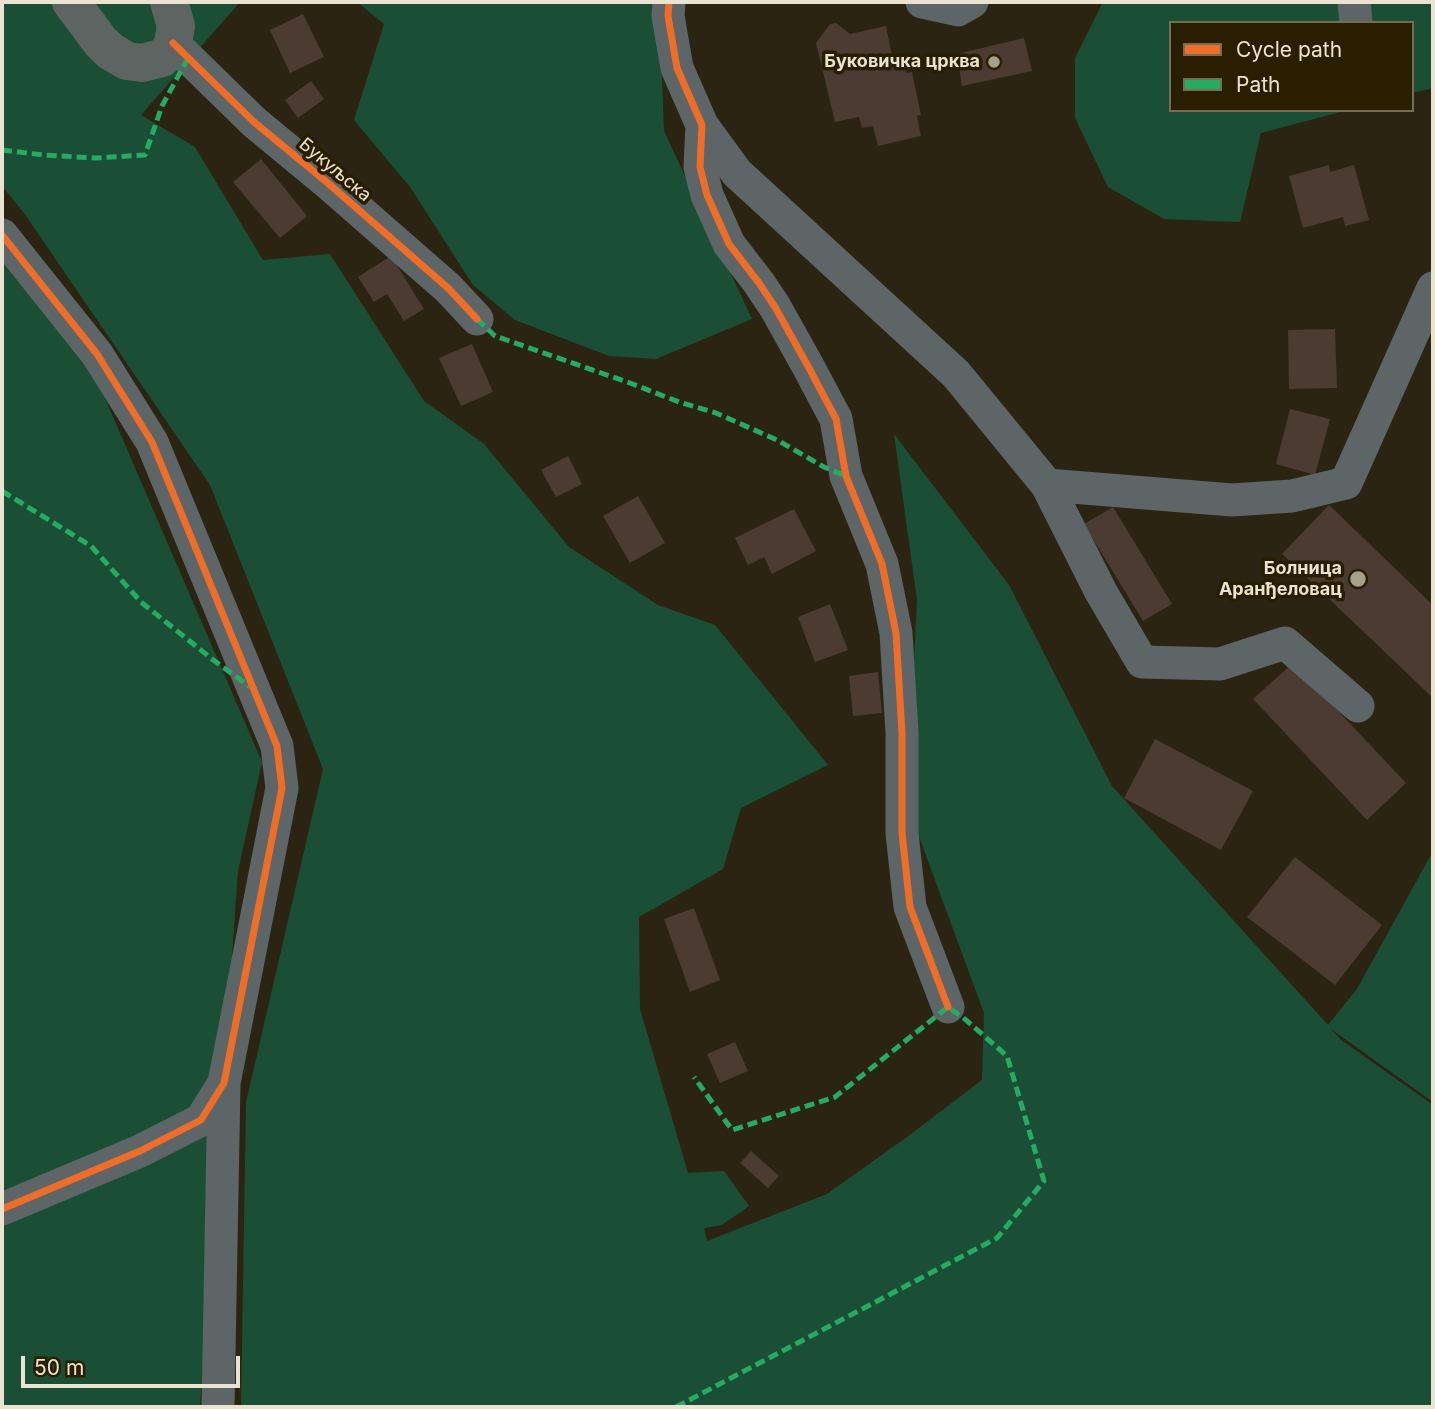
<!DOCTYPE html>
<html>
<head>
<meta charset="utf-8">
<style>
  body { margin:0 }
  #map { position:relative; width:1435px; height:1409px; overflow:hidden; background:#2b2413; font-family:Inter,sans-serif }
  canvas { display:block }
  .frame { position:absolute; inset:0; border:4px solid #ebe3d2; pointer-events:none }
  .legend { position:absolute; left:1169px; top:21px; width:245px; height:91px; box-sizing:border-box; background:#2a1e01; border:2px solid #776d55; margin:0; padding:9px 12px; list-style:none; font-size:21px; color:#ebe3d2 }
  .legend li { display:flex; align-items:center; gap:14px; height:35px }
  .legend b { width:35px; border:2px solid #776d55 }
  .scale { position:absolute; left:21px; top:1356px; width:219px; height:32px; box-sizing:border-box; border:4px solid #ebe3d2; border-top:0; padding-left:9px; font-size:21px; line-height:24px; white-space:nowrap; color:#ebe3d2; -webkit-text-stroke:5px #2a1e01; paint-order:stroke }
</style>
</head>
<body>
<div id="map">
<canvas width="1435" height="1409"></canvas>
<div class="frame"></div>
<ul class="legend">
<li><b style="height:9px;background:#ee6e29"></b>Cycle path</li>
<li><b style="height:9px;background:#26ab63"></b>Path</li>
</ul>
<div class="scale">50 m</div>
</div>
<script>
const ctx = document.querySelector('canvas').getContext('2d');
ctx.lineJoin = 'round';
function fillPath(path, color) { ctx.fillStyle = color; ctx.fill(path, 'evenodd'); }
const poly = rows => new Path2D(rows.map(r => 'M' + r).join(''));
function stroke(path, color, width, dash) { ctx.strokeStyle = color; ctx.lineWidth = width; ctx.lineCap = dash ? 'butt' : 'round'; ctx.setLineDash(dash || []); ctx.stroke(path); }
function drawText(font, color, halo, rows, align = 'center') {
  ctx.font = font + ' Inter,sans-serif'; ctx.lineWidth = 7; ctx.setLineDash([]); ctx.textBaseline = 'middle'; ctx.strokeStyle = halo; ctx.fillStyle = color; for (const [text, x, y, turn = 0] of rows) {
    ctx.save(); ctx.translate(x, y); ctx.rotate((+turn || 0) * Math.PI / 180); ctx.textAlign = isNaN(turn) ? turn : align; if (halo) ctx.strokeText(text, 0, 0); ctx.fillText(text, 0, 0); ctx.restore();
  }
}
const green = poly([
  [2,2,240,2,141,115,195,147,263,260,330,254,424,401,484,444,569,547,658,605,715,625,828,765,741,808,723,869,639,917,640,1009,688,1173,724,1171,749,1206,722,1225,704,1228,707,1241,827,1194,907,1137,982,1080,984,1013,907,804,917,600,894,434,1009,585,1112,786,1328,1025,1357,989,1433,851,1433,1102,1331,1029,1341,1040,1433,1105,1433,1407,241,1407,246,1102,323,769,210,485,24,213,2,186],
  [357,2,659,2,664,131,752,319,656,359,609,356,515,320,473,285,410,187,354,120,384,24],
  [1103,2,1433,2,1433,88,1412,93,1412,23,1171,23,1171,110,1348,110,1261,133,1240,222,1164,219,1108,187,1075,118,1075,58],
  [2,262,95,375,262,762,238,871,200,1407,2,1407]
]);
const building = poly([
  [303,14,324,57,290,73,270,30],
  [836,23,850,34,886,26,892,56,902,54,906,73,912,72,921,115,917,116,921,136,878,146,873,126,862,128,859,117,835,122,816,43,830,24],
  [1024,38,1032,71,962,86,957,54],
  [311,81,324,99,298,118,285,100],
  [261,159,307,216,280,238,233,182],
  [1329,165,1330,172,1354,165,1369,220,1345,226,1343,217,1303,228,1289,176],
  [391,256,424,309,404,321,387,294,374,302,358,277],
  [1335,329,1337,388,1289,389,1288,330],
  [472,344,493,392,461,406,439,358],
  [1290,409,1330,419,1315,475,1276,464],
  [568,456,582,484,556,497,541,470],
  [638,496,665,543,630,563,603,516],
  [1329,505,1433,605,1433,698,1282,554],
  [1113,507,1172,604,1143,621,1084,524],
  [794,509,816,551,772,574,764,557,748,565,735,538],
  [830,604,848,650,815,662,798,617],
  [1293,663,1406,783,1367,820,1253,699],
  [878,672,882,713,853,716,849,676],
  [1155,739,1253,791,1221,850,1124,798],
  [1295,857,1382,925,1335,985,1247,917],
  [694,908,720,980,690,992,664,919],
  [735,1042,748,1071,720,1083,707,1054],
  [751,1151,779,1176,768,1188,740,1163]
]);
const minor = poly([
  [669,2,668,16,677,68,702,125,700,167,707,195,729,244,759,283,775,307,809,368,836,419,846,476,882,564,896,633,902,733,902,833,910,907,948,1007],
  [922,2,958,10,972,2],
  [1354,2,1356,23],
  [173,43,254,122,329,184,448,288,477,319],
  [702,125,737,173,956,374,1047,485,1232,500,1292,496,1346,483,1433,288],
  [2,235,97,354,152,442,277,746,282,788,224,1083,201,1120,140,1151,2,1209],
  [1047,485,1101,592,1142,662,1220,664,1285,643,1358,706],
  [218,1407,224,1084]
]);
const major = poly([
  [71,2,100,41,110,51,127,61,142,63,162,58,170,50,173,43,176,26,169,2]
]);
const quiet = poly([
  [2,150,43,155,96,158,145,155,162,106,188,58],
  [477,319,495,336,630,383,679,402,716,413,777,440,824,467,846,476],
  [2,491,91,546,141,602,212,659,250,687],
  [676,1407,997,1238,1044,1181,1007,1056,966,1020,948,1007,835,1097,732,1130,694,1077]
]);
const cycleway = poly([
  [669,2,668,16,677,68,702,125,700,167,707,195,729,244,759,283,775,307,809,368,836,419,846,476,882,564,896,633,902,733,902,833,910,907,948,1007],
  [173,43,254,122,329,184,448,288,477,319],
  [2,235,97,354,152,442,277,746,282,788,224,1083,201,1120,140,1151,2,1209]
]);
const markers = [
  [994,62,7,"#a8a08f"],
  [1358,579,9,"#a8a08f"]
];
const poiNames = [
  ["Буковичка црква",980,62],
  ["Болница",1342,569],
  ["Аранђеловац",1342,590]
];
const streetNames = [
  ["Букуљска",335,170,40]
];
fillPath(green, '#1b4f35');
fillPath(building, '#4b3b32');
stroke(minor, '#5d6567', 33);
stroke(major, '#5d6462', 38);
stroke(quiet, '#26ab63', 5, [10, 5]);
stroke(cycleway, '#ee6e29', 7);
for (const [x, y, r, color] of markers) { const dot = new Path2D(); dot.arc(x, y, r, 0, 2 * Math.PI); ctx.fillStyle = color; ctx.fill(dot); stroke(dot, '#2a1e01', 2.5); }
drawText('bold 18px', '#ebe3d2', '#2a1e01', poiNames, 'right');
drawText('18px', '#ebe3d2', '#2a1e01', streetNames);
</script>
</body>
</html>
